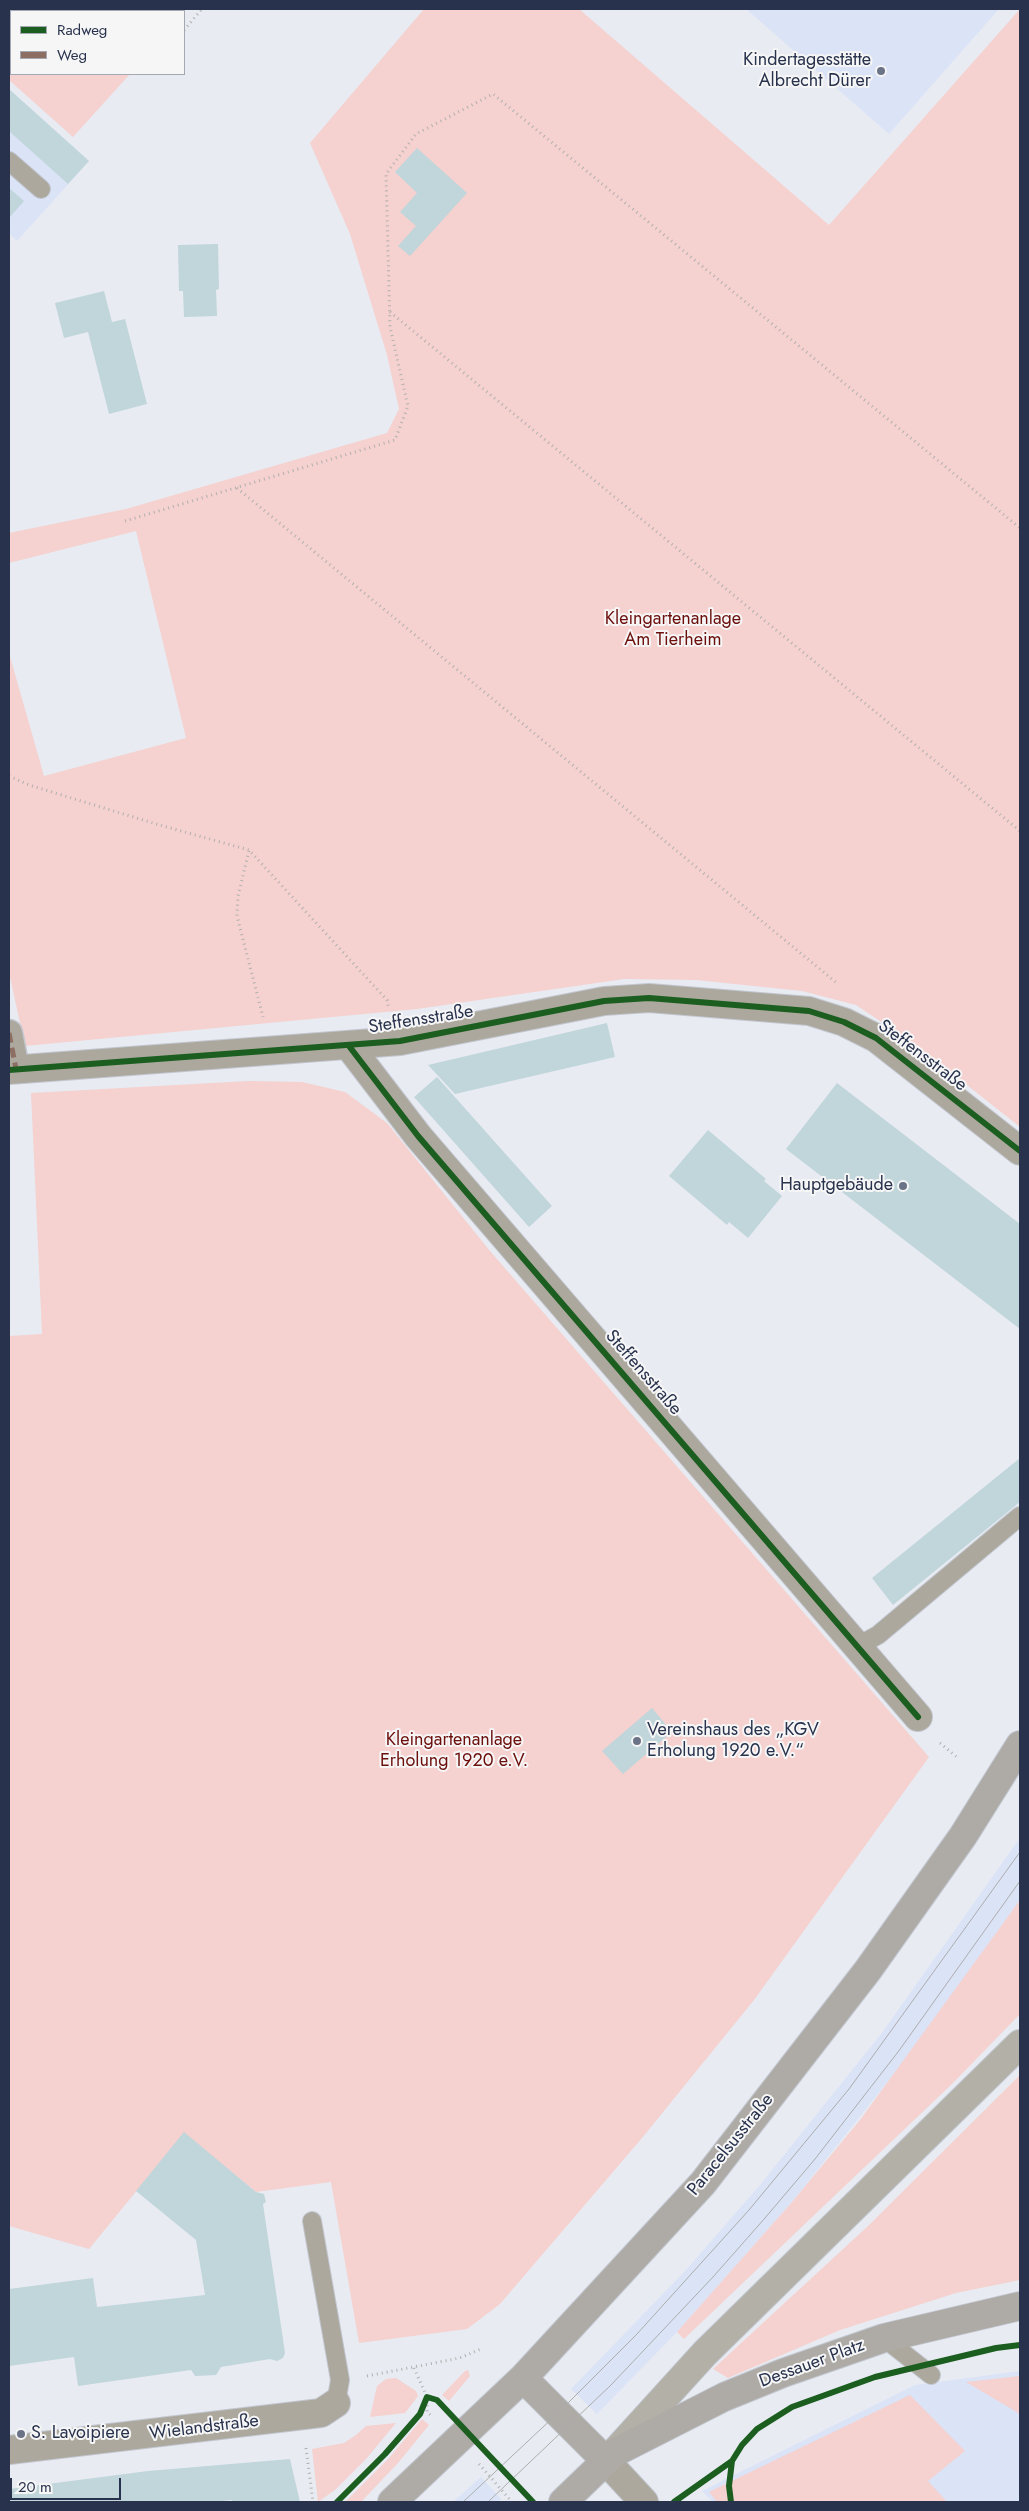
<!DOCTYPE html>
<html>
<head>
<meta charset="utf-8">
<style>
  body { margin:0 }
  #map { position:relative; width:1029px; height:2511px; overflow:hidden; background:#e8ebf2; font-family:Jost,sans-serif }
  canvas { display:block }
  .frame { position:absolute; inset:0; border:10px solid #28324d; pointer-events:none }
  .legend { position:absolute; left:10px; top:10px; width:175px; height:65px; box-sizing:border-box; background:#f6f6f6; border:1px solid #a4a8b2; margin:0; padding:6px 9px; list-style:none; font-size:15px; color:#28324d }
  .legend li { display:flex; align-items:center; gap:10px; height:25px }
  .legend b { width:25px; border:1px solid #a4a8b2 }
  .scale { position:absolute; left:10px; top:2478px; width:111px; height:22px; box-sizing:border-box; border:2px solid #28324d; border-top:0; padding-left:6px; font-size:15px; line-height:18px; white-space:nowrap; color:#28324d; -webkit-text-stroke:4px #f6f6f6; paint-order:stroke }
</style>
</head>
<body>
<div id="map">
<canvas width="1029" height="2511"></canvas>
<div class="frame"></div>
<ul class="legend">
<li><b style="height:6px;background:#1b5e20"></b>Radweg</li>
<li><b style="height:6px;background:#8d6e63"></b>Weg</li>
</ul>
<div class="scale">20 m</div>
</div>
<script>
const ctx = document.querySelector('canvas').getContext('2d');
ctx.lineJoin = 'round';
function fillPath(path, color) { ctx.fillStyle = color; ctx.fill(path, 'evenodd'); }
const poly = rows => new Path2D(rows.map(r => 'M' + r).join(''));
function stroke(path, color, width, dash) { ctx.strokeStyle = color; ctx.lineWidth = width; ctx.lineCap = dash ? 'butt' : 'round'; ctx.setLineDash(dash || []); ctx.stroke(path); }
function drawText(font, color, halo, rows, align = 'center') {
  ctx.font = font + ' Jost,sans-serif'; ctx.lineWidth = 4; ctx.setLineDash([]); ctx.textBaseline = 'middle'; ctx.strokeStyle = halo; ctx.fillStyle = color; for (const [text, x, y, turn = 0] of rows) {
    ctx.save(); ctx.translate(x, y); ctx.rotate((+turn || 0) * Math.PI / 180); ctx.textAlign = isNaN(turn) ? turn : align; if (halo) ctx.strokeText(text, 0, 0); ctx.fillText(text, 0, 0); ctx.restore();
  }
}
const built = poly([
  [746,9,999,9,889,134],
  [9,89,89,161,17,241,9,233],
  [1020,1838,1020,1900,909,2055,792,2202,677,2332,597,2414,571,2389,686,2270,760,2185,881,2034],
  [1020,2371,1020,2502,713,2502,702,2491,915,2385],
  [481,2477,501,2499,498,2502,453,2502]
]);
const green = poly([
  [9,9,66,9,69,11,11,11,11,74,130,74,73,137,9,80],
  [424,9,579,9,829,225,1020,9,1020,1127,919,1047,856,1005,802,991,696,980,624,979,417,1009,25,1046,9,972,9,653,44,776,186,738,136,531,9,563,9,533,126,509,387,433,399,409,387,355,350,234,310,143],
  [249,1081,302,1082,345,1092,387,1123,490,1251,929,1757,754,2000,642,2138,500,2304,467,2329,359,2343,331,2182,256,2192,184,2133,89,2249,9,2226,9,1336,42,1334,31,1093],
  [1020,1900,1020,2014,953,2083,684,2339,677,2332,792,2202,860,2120],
  [1020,2075,1020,2280,956,2293,840,2330,728,2378,713,2369,868,2226],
  [468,2370,470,2376,449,2401,442,2395,465,2371],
  [1020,2376,1020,2414,966,2382],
  [396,2378,416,2391,418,2396,405,2413,370,2417,377,2386,386,2379],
  [910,2395,965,2451,928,2481,947,2502,717,2502,709,2492],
  [422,2419,429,2425,398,2463,361,2502,345,2502,389,2458],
  [396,2423,366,2459,335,2490,318,2502,312,2449,344,2443,356,2435,366,2426]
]);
const building = poly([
  [134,9,185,9,183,11,137,11],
  [9,89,89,161,68,184,9,131],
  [417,148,467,193,410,256,398,246,416,226,400,212,417,193,395,172],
  [9,188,24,201,9,218],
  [218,244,219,289,216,290,217,316,184,317,183,291,179,291,178,245],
  [104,291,112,322,125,319,147,404,109,414,88,332,64,338,55,303],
  [607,1023,615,1057,455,1094,428,1065],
  [437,1077,552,1206,529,1227,414,1097],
  [837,1083,1020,1224,1020,1329,786,1149],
  [708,1130,766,1179,764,1181,782,1196,748,1238,729,1222,727,1225,669,1176],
  [1020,1458,1020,1502,893,1605,872,1578],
  [652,1708,672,1732,623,1774,602,1751],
  [184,2132,256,2192,264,2194,266,2202,263,2204,285,2353,283,2358,277,2361,270,2359,221,2367,216,2375,195,2376,191,2370,78,2386,74,2357,9,2366,9,2289,93,2278,97,2307,205,2295,196,2240,136,2191],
  [290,2459,300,2502,233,2502,232,2500,212,2502,9,2502,9,2489,148,2471]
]);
const path = poly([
  [85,9,88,11],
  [184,30,202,9],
  [390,312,1020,831],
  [237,488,838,984],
  [125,521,395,440,408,406,390,327,386,174,416,134,493,94,1020,528],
  [9,776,29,785,156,824,249,850,387,1000,389,1009],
  [249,851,238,896,237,916,263,1017],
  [940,1743,958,1758],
  [414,2368,427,2397,427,2412,433,2417],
  [367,2376,460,2358,483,2348],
  [306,2448,313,2502],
  [479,2464,512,2502]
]);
const service = poly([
  [9,161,41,189],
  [858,1646,878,1635,1020,1516],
  [312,2221,340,2380,336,2403],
  [884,2338,931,2375]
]);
const pedestrian = poly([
  [9,1033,16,1069]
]);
const minor = poly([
  [349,1046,418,1136,918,1717],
  [9,1070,400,1041,604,1001,649,998,809,1011,844,1022,876,1038,1020,1151],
  [9,2450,321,2413,336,2403]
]);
const tertiary = poly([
  [606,2461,644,2502]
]);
const secondary = poly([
  [615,2452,705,2353,1020,2044]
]);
const primary = poly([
  [523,2378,606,2461],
  [392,2502,523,2378,703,2183,868,1970,963,1836,1020,1745],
  [563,2502,614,2453,724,2397,783,2373,884,2338,1020,2306]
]);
const tram = poly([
  [463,2502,558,2413,637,2334,749,2210,849,2089,1020,1852],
  [488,2502,611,2385,713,2277,765,2218,815,2159,898,2052,1020,1881]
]);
const quiet = poly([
  [9,1033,16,1069]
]);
const cycleway = poly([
  [349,1046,418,1136,918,1717],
  [9,1070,400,1041,604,1001,649,998,809,1011,844,1022,876,1038,1020,1151],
  [337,2502,385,2454,420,2414,427,2397,437,2400,533,2502],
  [674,2502,732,2461],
  [731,2502,729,2486,732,2461,742,2445,757,2429,792,2407,875,2377,996,2348,1020,2345]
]);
const markers = [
  [881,71,5,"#6b7387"],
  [903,1186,5,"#6b7387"],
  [637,1741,5,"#6b7387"],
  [21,2434,5,"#6b7387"]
];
const poiNames = [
  ["Kindertagesstätte",871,61],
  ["Albrecht Dürer",871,82],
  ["Hauptgebäude",893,1186],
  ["Vereinshaus des „KGV",647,1731,"left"],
  ["Erholung 1920 e.V.“",647,1752,"left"],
  ["S. Lavoipiere",31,2434,"left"]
];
const parkNames = [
  ["Kleingartenanlage",673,620],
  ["Am Tierheim",673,641],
  ["Kleingartenanlage",454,1741],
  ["Erholung 1920 e.V.",454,1762]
];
const streetNames = [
  ["Steffensstraße",421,1020,-9],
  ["Steffensstraße",922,1056,37],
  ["Steffensstraße",643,1373,49],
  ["Paracelsusstraße",731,2145,-51],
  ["Dessauer Platz",812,2364,-20],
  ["Wielandstraße",204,2428,-7]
];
fillPath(built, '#dbe3f7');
fillPath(green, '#f5d1cf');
fillPath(building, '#c0d6db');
stroke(service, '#c2c7d0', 20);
stroke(pedestrian, '#c2c7d0', 29);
stroke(minor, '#c2c7d0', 30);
stroke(tertiary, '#c2c7d0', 30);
stroke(secondary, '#c2c7d0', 30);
stroke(primary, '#c2c7d0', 30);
stroke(path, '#b1b0af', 3, [1, 4]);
stroke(service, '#aca89d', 18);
stroke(pedestrian, '#aca89d', 26);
stroke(minor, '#aca89d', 28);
stroke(tertiary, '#aca89d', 28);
stroke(secondary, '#b2b0a7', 28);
stroke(primary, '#aeaba6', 28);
stroke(tram, '#acadac', 1);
stroke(quiet, '#8d6e63', 5, [10, 5]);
stroke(cycleway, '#1b5e20', 6);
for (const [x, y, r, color] of markers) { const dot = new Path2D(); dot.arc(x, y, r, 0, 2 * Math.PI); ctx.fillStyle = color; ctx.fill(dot); stroke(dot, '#f6f6f6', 2); }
drawText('18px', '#28324d', '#f6f6f6', poiNames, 'right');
drawText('18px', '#6c0f0c', '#f6f6f6', parkNames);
drawText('18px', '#28324d', '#f6f6f6', streetNames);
</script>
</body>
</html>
